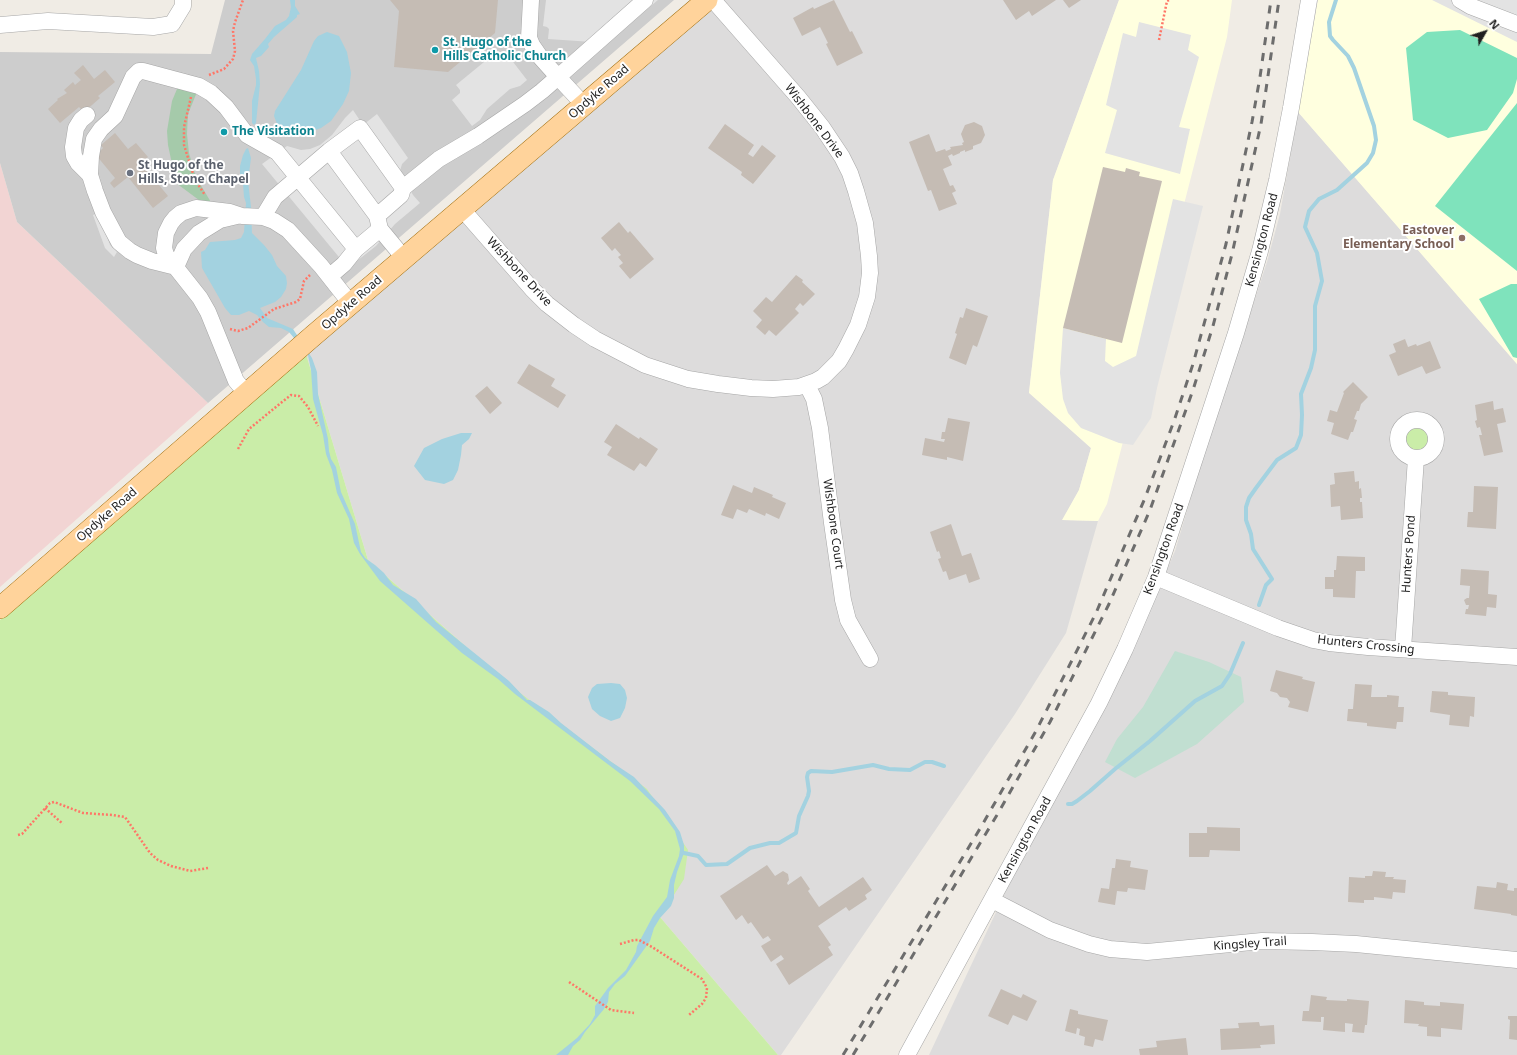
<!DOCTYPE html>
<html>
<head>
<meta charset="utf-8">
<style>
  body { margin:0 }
  #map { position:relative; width:1517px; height:1055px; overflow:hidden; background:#f0ece5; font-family:"Noto Sans",sans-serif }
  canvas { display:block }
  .north { position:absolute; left:1465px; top:12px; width:40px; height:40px; -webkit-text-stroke:3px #fff; paint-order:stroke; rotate:51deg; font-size:11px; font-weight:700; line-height:16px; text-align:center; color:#1f1f1f }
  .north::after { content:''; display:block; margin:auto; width:14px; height:18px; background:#1f1f1f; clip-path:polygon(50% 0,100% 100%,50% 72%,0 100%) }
</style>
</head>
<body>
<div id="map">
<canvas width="1517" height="1055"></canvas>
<div class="north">N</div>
</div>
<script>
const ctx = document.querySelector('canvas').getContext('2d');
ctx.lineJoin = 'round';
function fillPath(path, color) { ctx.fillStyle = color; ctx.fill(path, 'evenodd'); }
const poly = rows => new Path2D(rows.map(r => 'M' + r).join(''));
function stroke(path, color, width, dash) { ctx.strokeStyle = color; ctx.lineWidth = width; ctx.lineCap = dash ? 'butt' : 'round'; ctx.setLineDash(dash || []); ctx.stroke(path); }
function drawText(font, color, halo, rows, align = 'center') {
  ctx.font = font + ' "Noto Sans",sans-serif'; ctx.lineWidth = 4; ctx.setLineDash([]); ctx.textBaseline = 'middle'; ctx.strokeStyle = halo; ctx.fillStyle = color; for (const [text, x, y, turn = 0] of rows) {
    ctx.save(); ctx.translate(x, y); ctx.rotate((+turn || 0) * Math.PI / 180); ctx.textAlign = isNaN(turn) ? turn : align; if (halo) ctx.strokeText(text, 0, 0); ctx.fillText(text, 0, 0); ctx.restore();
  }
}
const residential = poly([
  [717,0,1119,0,1053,180,1029,392,1091,448,1079,490,1063,520,1098,521,1066,633,1015,714,781,1055,778,1055,660,917,507,683,368,560,306,354],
  [1298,112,1517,364,1517,1055,929,1055,1012,878,1140,632,1175,551,1202,460,1267,262,1280,214]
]);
const commercial = poly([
  [0,163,17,222,208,403,0,587]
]);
const education = poly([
  [1119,0,1232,0,1227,37,1107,504,1098,521,1062,520,1079,490,1091,448,1029,393,1053,180],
  [1318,0,1517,0,1517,364,1298,112]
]);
const religious = poly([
  [225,0,674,0,208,403,17,222,0,163,0,52,211,54]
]);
const grass = poly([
  [306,354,368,560,507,683,647,789,688,850,684,879,660,917,778,1055,0,1055,0,620],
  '1405 439a12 12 0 1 1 24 0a12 12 0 1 1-24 0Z'
]);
const wetland = poly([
  [1175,651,1209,662,1241,677,1244,702,1197,744,1135,778,1105,762,1117,739,1143,707]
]);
const cemetery = poly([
  [180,88,197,92,188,114,187,134,189,153,196,177,212,204,203,203,176,183,168,145,167,131,172,101,177,89]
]);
const pitch = poly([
  [1460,30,1517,58,1517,79,1513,93,1487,130,1448,138,1413,120,1406,48,1427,32],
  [1517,103,1517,271,1435,206],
  [1511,284,1517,284,1517,358,1513,357,1479,299]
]);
const parking = poly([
  [546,0,658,0,607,43,548,39,549,29,547,27,543,26],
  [1432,0,1517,0,1517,42],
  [1139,22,1191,35,1188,50,1199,57,1179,127,1190,129,1180,174,1105,153,1117,110,1106,105,1123,33,1136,37],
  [495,53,498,57,501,58,507,54,527,80,520,86,510,89,487,109,480,120,472,126,452,100,460,93,460,90,456,85],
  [353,110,363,125,377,114,408,158,402,164,400,171,413,195,420,203,395,224,376,246,348,268,262,164,287,146,301,150,310,149,320,145,332,135,345,118],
  [1173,199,1203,206,1157,388,1151,418,1133,445,1119,443,1081,428,1068,413,1063,399,1060,373,1063,328,1106,339,1105,361,1113,367,1136,356],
  [98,213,110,245,117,252,114,257,105,248,93,215]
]);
const water = poly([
  [290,0,295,0,295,6,300,14,297,15,297,17,274,37,268,44,269,47,261,56,256,58,259,71,260,84,256,123,254,125,252,123,252,101,256,85,256,79,254,66,250,60,252,54,265,39,275,26,286,20,289,16,291,7],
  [327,32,339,36,347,52,351,73,349,91,343,104,331,121,321,128,307,133,290,134,282,130,277,124,274,116,275,111,301,70,314,41,318,36],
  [248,148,251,158,248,181,251,207,252,233,264,245,272,255,277,266,286,276,287,283,286,289,281,297,275,302,260,308,267,318,293,329,312,358,317,372,318,394,328,439,329,451,331,459,336,467,341,492,355,524,361,552,365,558,375,565,384,573,393,585,416,599,436,622,509,681,527,700,530,700,549,712,561,723,610,761,634,777,665,810,680,832,684,845,684,853,677,872,674,885,674,898,671,906,660,918,654,928,650,941,625,976,615,984,609,992,608,1002,604,1009,585,1032,580,1040,573,1046,568,1055,556,1055,577,1038,590,1024,595,1015,595,1006,608,988,626,970,636,952,637,946,653,916,667,897,670,880,679,856,680,849,675,831,659,809,630,781,515,694,498,679,462,653,380,581,360,554,354,543,349,519,337,493,332,470,326,454,323,435,313,399,311,370,308,355,289,332,281,328,269,327,263,322,257,315,249,311,239,315,231,315,225,308,202,268,201,252,205,250,210,242,235,240,241,238,244,232,246,203,244,197,243,184,240,177,240,166,243,155,246,149],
  [461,433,472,433,469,439,462,445,461,455,458,470,453,480,444,484,425,480,414,466,424,448,442,439],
  [611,683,620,684,625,690,627,698,625,708,620,718,611,721,600,716,592,709,588,697,592,688,597,684]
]);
const stream = poly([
  [1259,605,1266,585,1272,579,1253,549,1251,534,1246,520,1246,507,1249,498,1256,488,1277,460,1296,448,1301,435,1302,415,1301,394,1311,368,1315,350,1315,306,1322,281,1317,253,1305,227,1309,211,1319,199,1337,190,1367,163,1373,153,1376,140,1374,126,1354,68,1348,56,1333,40,1330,36,1329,22,1336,0],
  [1068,804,1072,804,1077,801,1090,791,1115,769,1150,741,1195,701,1222,686,1230,674,1243,643],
  [684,853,698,856,706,865,727,864,750,848,770,843,779,843,796,833,799,816,808,796,809,791,807,777,808,773,811,771,832,772,873,765,889,769,910,770,925,762,932,762,944,766]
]);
const building = poly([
  [390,0,498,0,495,33,448,72,394,67,399,11],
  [834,0,850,32,852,31,863,53,837,66,826,44,828,43,820,27,802,36,793,18,813,7,814,9],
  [1003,0,1056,0,1032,16,1029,11,1016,20],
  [1063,0,1081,0,1069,8],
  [83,65,94,79,105,70,115,82,98,96,100,98,84,112,79,107,60,123,48,109,58,100,57,99,67,93,64,90,73,82,75,85,81,80,74,73],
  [974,122,982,126,985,135,981,143,973,146,973,149,965,152,965,150,960,152,960,153,953,156,952,154,948,156,952,165,943,169,950,186,953,185,956,191,952,193,957,204,939,211,931,190,928,191,909,142,929,134,936,152,945,149,946,151,951,149,950,147,963,145,962,143,964,142,961,134,965,125],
  [725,124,754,145,748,154,753,157,762,145,776,156,753,184,741,175,742,172,708,148],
  [115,133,128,149,136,143,148,157,141,163,168,196,153,208,128,177,114,188,110,183,115,178,96,155,103,148,101,145],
  [1103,167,1125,172,1126,168,1140,172,1139,176,1162,181,1122,343,1063,328],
  [619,222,628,233,630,231,654,259,630,279,619,266,623,263,618,257,621,255,615,248,612,251,601,238],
  [796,275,803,280,802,282,815,294,803,306,800,303,795,309,799,313,776,336,769,330,765,335,756,327,762,320,753,311,766,297,772,302],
  [966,308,988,316,977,347,973,345,966,365,949,358,957,334,955,333,960,317,963,318],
  [1405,339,1408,347,1416,344,1417,346,1430,341,1441,368,1426,374,1422,366,1398,376,1389,355,1396,352,1393,344],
  [529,364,555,379,551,386,566,395,558,408,517,383],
  [1353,382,1368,397,1361,404,1359,411,1357,411,1354,419,1357,420,1353,432,1351,432,1348,440,1331,434,1334,423,1327,421,1330,410,1337,412,1344,393,1343,392],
  [487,386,502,403,490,414,475,396],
  [1493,401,1494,410,1503,408,1506,422,1497,424,1503,452,1484,456,1479,435,1482,435,1480,427,1477,428,1475,421,1477,420,1475,405],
  [948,418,970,422,963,461,947,457,947,460,922,455,925,438,944,442,945,439,941,439,942,432,945,432],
  [616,424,639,439,640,437,658,449,646,467,640,463,634,471,607,455,612,447,604,442],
  [1354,471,1355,482,1359,481,1359,489,1361,488,1362,498,1360,498,1360,502,1362,502,1363,518,1341,520,1340,506,1331,507,1330,485,1335,484,1334,473],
  [733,485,752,493,754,487,773,495,772,497,786,503,779,519,766,513,765,516,749,509,747,513,737,509,733,519,721,515],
  [1474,486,1498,487,1496,529,1467,527,1468,512,1473,512],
  [951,524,962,556,971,553,980,579,969,583,966,574,949,580,946,571,943,572,938,559,941,558,939,551,937,552,930,532],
  [1337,556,1365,557,1365,571,1356,571,1355,598,1333,597,1333,589,1325,589,1325,577,1334,577,1334,570,1336,570],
  [1461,569,1489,571,1488,594,1497,595,1496,608,1487,607,1486,616,1465,614,1466,609,1468,609,1469,605,1466,605,1464,600,1467,598,1469,598,1470,586,1460,585],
  [1276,670,1303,677,1302,679,1315,682,1308,712,1288,707,1290,702,1287,698,1280,697,1277,693,1270,691],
  [1355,684,1372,685,1371,697,1387,697,1387,695,1399,696,1398,707,1404,707,1403,722,1397,722,1396,729,1367,726,1367,723,1347,721,1348,709,1353,709],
  [1432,691,1448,692,1448,695,1475,697,1474,717,1470,716,1469,727,1449,725,1450,715,1430,712],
  [1207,827,1240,828,1240,851,1210,850,1209,857,1189,857,1189,833,1207,833],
  [1116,859,1131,861,1130,867,1148,870,1145,890,1128,888,1127,892,1117,891,1115,905,1098,902,1101,888,1109,889,1112,868,1115,868],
  [767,865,775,876,783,871,788,874,789,880,787,883,788,885,801,876,810,889,808,891,819,907,863,877,872,890,865,895,867,899,849,911,846,907,818,926,831,945,828,947,833,955,789,985,776,964,784,959,781,955,771,962,761,946,771,940,768,936,763,939,751,922,748,924,742,915,736,920,720,896],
  [1373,871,1386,872,1385,877,1394,877,1393,879,1406,880,1405,893,1393,892,1392,899,1374,897,1374,900,1364,900,1364,903,1348,902,1349,877,1365,878,1365,876,1372,876],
  [1497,882,1508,884,1507,890,1514,891,1514,888,1517,888,1517,916,1511,915,1511,914,1474,909,1477,886,1496,888],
  [1001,989,1021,998,1023,994,1037,1001,1027,1021,1013,1015,1008,1025,988,1016],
  [1311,995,1327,997,1326,1000,1347,1001,1347,999,1369,1001,1367,1025,1365,1025,1364,1033,1352,1032,1353,1024,1345,1023,1345,1032,1323,1030,1324,1017,1321,1017,1321,1022,1302,1021,1303,1011,1309,1011],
  [1405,1000,1424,1002,1424,1005,1440,1006,1440,1002,1464,1004,1462,1030,1441,1028,1441,1037,1427,1036,1427,1027,1418,1026,1419,1024,1404,1023],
  [1070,1009,1078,1011,1078,1014,1108,1020,1103,1041,1095,1039,1093,1047,1084,1045,1085,1037,1079,1035,1080,1029,1077,1028,1076,1034,1065,1031],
  [1508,1016,1517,1016,1517,1040,1509,1039,1510,1020,1508,1019],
  [1259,1022,1260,1026,1274,1025,1275,1044,1260,1045,1261,1048,1221,1050,1220,1029,1239,1028,1238,1023],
  [1186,1038,1188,1055,1140,1055,1139,1049,1157,1047,1156,1041]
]);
const path = poly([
  [1159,40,1167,1,1169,0],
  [209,75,224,69,233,59,235,51,233,31,235,22,243,0],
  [191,97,184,127,184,145,195,180,205,195],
  [230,329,238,331,248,328,274,309,296,302,300,299,304,281,310,275],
  [238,449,249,429,282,402,291,395,299,396,308,407,318,426],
  [45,808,63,824],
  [18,835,22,834,50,803,54,802,83,813,112,815,125,817,150,853,158,860,171,866,190,871,208,868],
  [620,944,634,940,639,940,652,947,702,979,707,988,706,998,702,1004,689,1015],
  [569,982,611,1010,634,1013]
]);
const minor = poly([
  [531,0,529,38,532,45,541,58,558,77,645,0],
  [1460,0,1470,6,1517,24],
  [0,25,48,21,153,27,172,24,183,6,183,0],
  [87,115,81,120,76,128,73,147,74,156,78,163,90,175],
  [329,151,377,216,380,229,404,258],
  [462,209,532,289,547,304,574,325,595,339,645,365,688,379,718,384,751,388,773,389,799,387,816,381,823,377,839,361,846,349,858,325,867,297,870,273,869,256,865,223,856,191,850,173,842,157,822,127,798,97,713,0],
  [377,216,401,195,403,188,439,159,478,136,525,104,542,91,558,77,584,105],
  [263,217,275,197,329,151,360,128,403,188],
  [176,267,152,261,137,255,130,251,119,242,103,212,95,191,90,175,91,156,94,139,101,129,115,116,133,77,139,71,143,71,199,86,211,93,226,107,247,135,277,152,356,249],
  [176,267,184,249,199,233,220,220,237,216],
  [330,276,344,264,356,249,380,229],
  [807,385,814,399,820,428,832,523,843,600,848,620,870,659],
  [247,394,236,381,208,312,200,298,166,255,164,248,166,233,171,223,175,218,181,213,196,208,230,212,242,216,263,217,274,221,288,230,321,266,351,304],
  '1398 439a19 19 0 1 1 38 0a19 19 0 1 1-38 0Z',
  [1156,577,1278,628,1313,640,1329,643,1368,647,1517,657],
  [1403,649,1416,458],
  [992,900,1050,930,1089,944,1110,949,1147,952,1262,941,1312,942,1356,944,1517,960],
  [907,1055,1099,703,1125,649,1156,577,1236,333,1260,251,1277,180,1291,108,1309,0]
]);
const major = poly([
  [0,608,314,335,707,0]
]);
const rail = poly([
  [843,1055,981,827,1036,731,1096,613,1145,498,1174,421,1193,364,1226,244,1252,122,1260,77,1271,0],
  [853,1055,997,815,1050,722,1109,604,1150,510,1193,390,1213,326,1232,254,1261,124,1279,0]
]);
const markers = [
  [435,50,4,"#0f9aa8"],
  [224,132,4,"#0f9aa8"],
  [130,173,4,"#6b7280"],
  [1462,238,4,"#8d6e63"]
];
const cultureNames = [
  ["St. Hugo of the",443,43],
  ["Hills Catholic Church",443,57],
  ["The Visitation",232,132]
];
const streetNames = [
  ["Opdyke Road",599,92,-41],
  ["Wishbone Drive",814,121,53],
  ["Kensington Road",1262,240,-75],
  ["Wishbone Drive",519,272,47],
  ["Opdyke Road",352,303,-41],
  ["Opdyke Road",107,515,-41],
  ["Wishbone Court",833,524,82],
  ["Kensington Road",1164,549,-70],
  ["Hunters Pond",1409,554,-86],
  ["Hunters Crossing",1366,645,6],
  ["Kensington Road",1025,840,-61],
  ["Kingsley Trail",1250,944,-4]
];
const worshipNames = [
  ["St Hugo of the",138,166],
  ["Hills, Stone Chapel",138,180]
];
const educationNames = [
  ["Eastover",1454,231],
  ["Elementary School",1454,245]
];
fillPath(residential, '#dddcdc');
fillPath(commercial, '#f2d4d3');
fillPath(education, '#ffffdf');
fillPath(religious, '#cdcdcd');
fillPath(grass, '#caeda8');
fillPath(wetland, '#c1dfd1');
fillPath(cemetery, '#a5caaa');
fillPath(pitch, '#7fe3bc');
fillPath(parking, '#e3e3e3');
fillPath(water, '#a3d2e0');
stroke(stream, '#a3d2e0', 4);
fillPath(building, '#c5bcb4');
stroke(minor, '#a6a6a6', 17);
stroke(major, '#9a6600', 22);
stroke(path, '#ff7667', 2.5, [2, 2]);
stroke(minor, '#fff', 16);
stroke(major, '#ffd39b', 21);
stroke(rail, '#6d6d6d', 3, [8, 8]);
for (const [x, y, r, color] of markers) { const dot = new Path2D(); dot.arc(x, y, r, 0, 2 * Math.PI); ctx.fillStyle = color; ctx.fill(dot); stroke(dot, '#fff', 1.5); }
drawText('bold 12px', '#0d838f', '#fff', cultureNames, 'left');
drawText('12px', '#1f1f1f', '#fff', streetNames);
drawText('bold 12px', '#5b616d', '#fff', worshipNames, 'left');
drawText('bold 12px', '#785e54', '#fff', educationNames, 'right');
</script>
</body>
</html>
